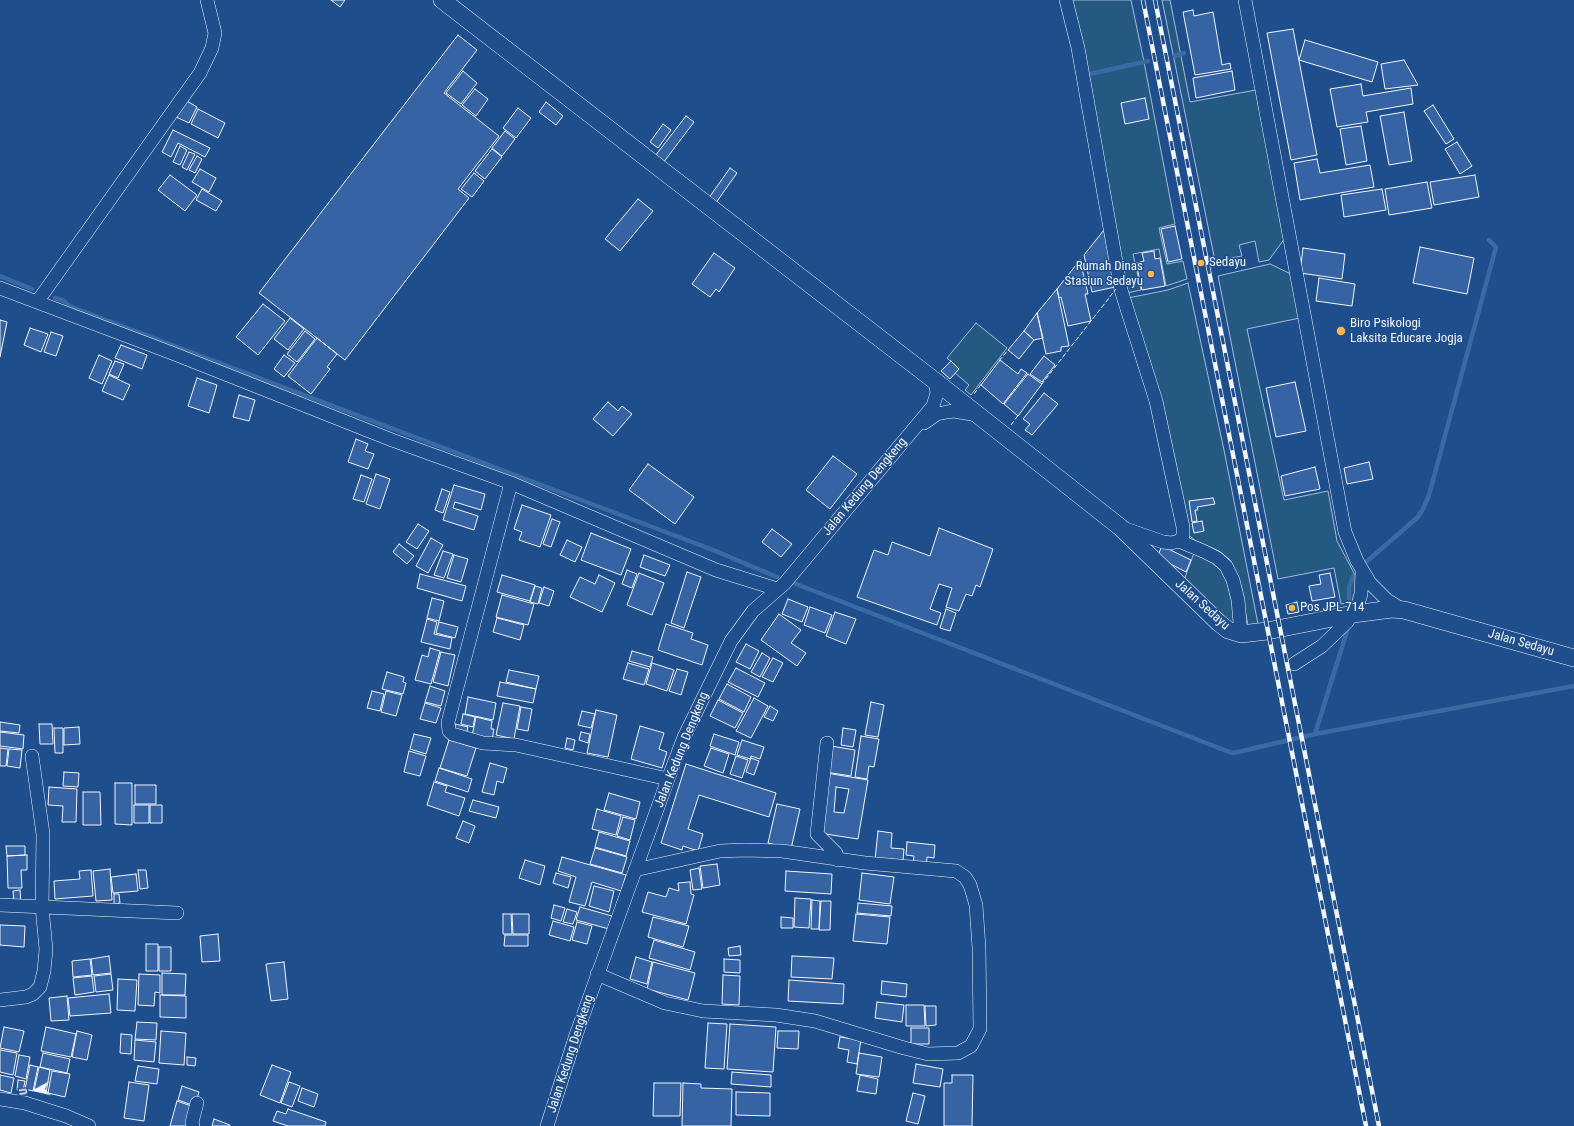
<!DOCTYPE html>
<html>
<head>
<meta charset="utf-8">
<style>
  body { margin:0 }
  #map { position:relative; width:1574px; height:1126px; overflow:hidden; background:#1f4e8c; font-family:"Roboto Condensed",sans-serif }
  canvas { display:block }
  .north { position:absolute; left:16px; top:1070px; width:40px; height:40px; -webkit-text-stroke:3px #1f4e8c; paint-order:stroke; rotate:263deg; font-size:11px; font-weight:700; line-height:16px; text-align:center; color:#f2f6ff }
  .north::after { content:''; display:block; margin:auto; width:14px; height:18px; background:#f2f6ff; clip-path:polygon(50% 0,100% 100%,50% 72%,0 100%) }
</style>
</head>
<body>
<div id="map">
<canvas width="1574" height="1126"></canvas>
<div class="north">U</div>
</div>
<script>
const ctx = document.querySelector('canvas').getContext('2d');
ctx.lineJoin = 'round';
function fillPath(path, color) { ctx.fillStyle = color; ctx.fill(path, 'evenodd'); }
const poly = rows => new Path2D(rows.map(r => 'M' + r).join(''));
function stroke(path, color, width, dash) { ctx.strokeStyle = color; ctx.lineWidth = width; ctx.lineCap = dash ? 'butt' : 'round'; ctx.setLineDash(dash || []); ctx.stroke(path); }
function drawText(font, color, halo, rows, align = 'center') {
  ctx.font = font + ' "Roboto Condensed",sans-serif'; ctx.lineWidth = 3; ctx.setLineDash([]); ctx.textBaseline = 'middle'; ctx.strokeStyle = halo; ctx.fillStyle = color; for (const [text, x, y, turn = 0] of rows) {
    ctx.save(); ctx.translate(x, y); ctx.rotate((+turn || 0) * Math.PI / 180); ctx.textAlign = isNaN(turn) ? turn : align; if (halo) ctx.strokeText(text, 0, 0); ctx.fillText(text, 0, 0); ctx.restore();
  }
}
const green = poly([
  [1071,0,1131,0,1143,57,1175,224,1159,228,1167,264,1183,261,1187,279,1166,286,1159,249,1133,254,1141,290,1127,293,1071,0],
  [1162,0,1170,0,1190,102,1256,90,1285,238,1269,260,1259,262,1255,241,1239,245,1242,256,1215,261,1162,0],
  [1270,264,1293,275,1300,318,1247,329,1284,500,1328,491,1337,541,1356,577,1355,594,1352,602,1341,604,1334,568,1278,579,1218,276,1270,264],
  [1188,283,1224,450,1258,624,1248,625,1238,577,1230,560,1219,551,1196,541,1187,534,1128,298,1168,290,1188,283],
  [976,323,1007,348,971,395,965,390,969,385,955,373,959,369,947,358,976,323],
  [1194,553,1211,562,1221,570,1228,584,1232,600,1235,623,1229,622,1184,580,1194,553]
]);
const stream = poly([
  [1175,56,1184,53],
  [1090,74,1148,61],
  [0,276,32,289],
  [55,298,64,301,69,306,713,550,777,577],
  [1365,563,1418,517,1423,509,1429,495,1496,247,1489,240],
  [796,584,1232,753,1238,752,1315,734,1574,686],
  [1349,607,1349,587,1353,576],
  [1315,734,1348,628]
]);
const building = poly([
  [331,0,345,0,340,7,331,0],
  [1193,10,1194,16,1213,12,1222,65,1230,63,1231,69,1195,75,1183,12,1193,10],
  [1293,29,1317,155,1291,160,1267,33,1293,29],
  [458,35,477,50,444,93,499,136,458,189,469,198,345,360,259,293,458,35],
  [1305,40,1378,62,1372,82,1299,60,1305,40],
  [1404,60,1418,85,1385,89,1381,64,1404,60],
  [463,71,477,83,461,104,446,93,463,71],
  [1232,71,1235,90,1196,98,1193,78,1232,71],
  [1361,84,1363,96,1411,88,1413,104,1366,112,1368,122,1337,127,1330,89,1361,84],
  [475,89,488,99,476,116,462,105,475,89],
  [1145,98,1149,119,1125,124,1121,103,1145,98],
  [185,100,197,107,189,123,176,117,185,100],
  [546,102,563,116,556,125,539,112,546,102],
  [1433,105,1454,139,1446,144,1424,111,1433,105],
  [518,108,531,118,516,138,503,128,518,108],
  [198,109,225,123,218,138,191,124,198,109],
  [1404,112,1412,161,1389,165,1380,116,1404,112],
  [686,116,694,122,663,163,655,156,686,116],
  [663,124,671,130,658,148,650,142,663,124],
  [1361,126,1367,161,1346,165,1340,129,1361,126],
  [173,130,210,148,205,157,178,143,171,157,162,152,173,130],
  [505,131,515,139,502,156,492,148,505,131],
  [1457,142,1472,166,1460,174,1445,149,1457,142],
  [180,146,187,150,180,165,173,162,180,146],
  [492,149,502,157,485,179,475,171,492,149],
  [189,152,195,154,187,170,182,167,189,152],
  [197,156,202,159,195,173,189,170,197,156],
  [1317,159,1320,173,1370,165,1374,187,1300,200,1294,163,1317,159],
  [730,168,737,173,713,207,706,202,730,168],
  [200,169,216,178,209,192,192,182,200,169],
  [474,173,484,181,472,197,461,189,474,173],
  [170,175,197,195,185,211,158,190,170,175],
  [1475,175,1479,197,1434,205,1430,182,1475,175],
  [1427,182,1432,208,1389,215,1385,189,1427,182],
  [202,189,222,201,216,211,196,200,202,189],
  [1382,189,1386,210,1344,217,1341,195,1382,189],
  [638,199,653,211,620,251,605,239,638,199],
  [1175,226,1182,259,1168,262,1161,229,1175,226],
  [1104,230,1115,287,1092,292,1084,255,1104,230],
  [1420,247,1474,258,1467,294,1413,283,1420,247],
  [1303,248,1345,254,1342,279,1300,273,1303,248],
  [1154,251,1155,259,1160,258,1165,286,1142,290,1136,263,1144,261,1142,253,1154,251],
  [714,253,735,268,719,292,716,289,710,297,692,284,714,253],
  [1080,260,1088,294,1085,294,1091,321,1068,326,1061,297,1059,298,1057,289,1080,260],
  [1319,278,1355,284,1352,306,1316,301,1319,278],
  [1057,289,1069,346,1061,347,1061,351,1046,354,1037,313,1057,289],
  [263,304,285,321,258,355,236,337,263,304],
  [1037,313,1043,338,1034,340,1024,331,1037,313],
  [290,318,304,329,288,350,274,339,290,318],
  [0,320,7,322,0,357,0,320],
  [30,328,48,334,41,352,24,345,30,328],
  [305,331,315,339,297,362,287,354,305,331],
  [1024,331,1034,340,1019,359,1008,350,1024,331],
  [51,332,63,336,56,356,44,352,51,332],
  [317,338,337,354,327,367,330,369,311,394,288,376,317,338],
  [121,345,147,355,142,369,115,358,121,345],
  [99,355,112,361,102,384,89,378,99,355],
  [284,355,295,363,284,377,274,369,284,355],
  [1044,356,1055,365,1042,382,1030,374,1044,356],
  [1000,360,1018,374,1021,369,1027,373,1003,404,981,385,1000,360],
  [115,361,124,364,118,378,109,374,115,361],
  [951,361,959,369,950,379,941,371,951,361],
  [1028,374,1042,384,1018,416,1004,404,1028,374],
  [109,375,130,385,123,400,102,391,109,375],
  [197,378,217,385,209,413,188,406,197,378],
  [1295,382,1306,431,1276,437,1266,388,1295,382],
  [1044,393,1058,404,1032,435,1025,430,1030,424,1023,419,1044,393],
  [239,395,255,400,249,421,233,417,239,395],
  [608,402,618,411,622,406,632,414,613,436,593,419,608,402],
  [356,439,368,444,365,451,374,454,368,469,348,462,356,439],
  [833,456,857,474,830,509,806,490,833,456],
  [1369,462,1373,479,1347,484,1344,468,1369,462],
  [648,464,694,497,675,524,629,490,648,464],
  [1315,467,1320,489,1285,496,1281,476,1315,467],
  [376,474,390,479,380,509,366,504,376,474],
  [361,475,372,479,364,502,353,499,361,475],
  [454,485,485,494,481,510,455,502,453,508,478,516,474,530,443,520,454,485],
  [442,489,450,492,443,513,435,510,442,489],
  [1213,498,1215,504,1197,507,1198,510,1195,510,1197,521,1192,522,1189,501,1213,498],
  [522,505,551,515,540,547,519,540,522,532,514,529,522,505],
  [552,519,560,522,551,547,543,544,552,519],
  [1202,521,1204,531,1194,533,1192,523,1202,521],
  [418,524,429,531,417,549,406,542,418,524],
  [939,528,993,549,980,587,976,585,972,596,966,594,959,611,946,607,952,588,939,584,930,609,941,613,937,625,857,597,874,550,888,555,892,542,930,556,939,528],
  [772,529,792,544,781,557,762,542,772,529],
  [591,533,631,549,621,575,581,560,591,533],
  [431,538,443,545,428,573,416,566,431,538],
  [567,540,582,547,575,562,560,555,567,540],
  [399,544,414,556,407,564,393,552,399,544],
  [1162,546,1191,560,1186,572,1157,557,1162,546],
  [443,551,453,554,444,578,434,575,443,551],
  [454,555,468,559,461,582,447,578,454,555],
  [644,555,670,565,665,576,640,567,644,555],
  [627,570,637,574,632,588,622,584,627,570],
  [687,572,701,577,684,628,671,623,687,572],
  [639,573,664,583,652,615,627,605,639,573],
  [1330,573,1335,597,1312,601,1309,586,1321,584,1319,575,1330,573],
  [420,574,466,586,462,601,417,588,420,574],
  [502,575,535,585,530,601,497,592,502,575],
  [599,575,615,583,602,612,570,597,580,577,595,584,599,575],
  [535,586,542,588,538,604,530,602,535,586],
  [544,587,554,591,549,606,539,603,544,587],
  [502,595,534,604,528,625,496,617,502,595],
  [432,598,444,601,439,621,427,618,432,598],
  [788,599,808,607,802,622,782,614,788,599],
  [1297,602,1299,612,1288,614,1286,605,1297,602],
  [810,607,832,615,825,633,804,625,810,607],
  [946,609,956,613,950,631,940,628,946,609],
  [835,612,856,619,846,644,826,636,835,612],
  [779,614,801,630,791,643,806,653,797,666,761,640,779,614],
  [497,618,524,625,520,640,493,632,497,618],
  [427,619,437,622,434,634,452,638,450,649,421,642,427,619],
  [439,622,458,627,455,638,436,633,439,622],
  [666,624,693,633,691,639,708,645,702,665,658,650,666,624],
  [746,644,759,651,750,669,736,662,746,644],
  [430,648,440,651,431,684,415,680,422,655,428,657,430,648],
  [632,651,653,657,650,667,629,661,632,651],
  [441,652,455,655,448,686,433,682,441,652],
  [762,653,770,658,760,677,751,672,762,653],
  [773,658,783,663,773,682,762,677,773,658],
  [628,663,649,669,644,685,623,679,628,663],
  [652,663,674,670,667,691,646,684,652,663],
  [736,668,765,683,758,697,728,682,736,668],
  [677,669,688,672,681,695,669,691,677,669],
  [509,670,539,676,536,689,506,682,509,670],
  [387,672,404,677,403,682,406,683,403,694,382,689,387,672],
  [500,682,536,689,533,703,497,696,500,682],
  [727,684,751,697,744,712,719,699,727,684],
  [430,686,445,691,441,706,425,702,430,686],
  [372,691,384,694,380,711,367,708,372,691],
  [386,691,402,695,396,716,381,712,386,691],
  [468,697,496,703,493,720,465,714,468,697],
  [754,698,768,706,751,738,736,731,754,698],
  [718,700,743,713,735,728,710,716,718,700],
  [871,702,884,705,878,737,865,735,871,702],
  [425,703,441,708,436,723,420,719,425,703],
  [503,703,520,706,514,739,496,735,503,703],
  [770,706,778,711,773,721,764,717,770,706],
  [521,707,532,709,528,731,517,729,521,707],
  [596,710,617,715,608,757,587,753,596,710],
  [582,711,595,714,591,728,578,725,582,711],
  [463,714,475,717,473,727,461,724,463,714],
  [476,717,492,721,491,729,494,729,492,740,472,736,476,717],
  [0,722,20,725,19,733,0,731,0,722],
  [39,724,52,724,53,744,40,744,39,724],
  [455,724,468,727,466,735,454,732,455,724],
  [640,726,664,733,659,749,667,752,662,768,631,759,640,726],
  [79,727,80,744,64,745,64,728,79,727],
  [54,728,63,728,63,753,55,753,54,728],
  [843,728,856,730,853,747,841,745,843,728],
  [0,732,24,735,23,749,0,746,0,732],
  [581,732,590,734,588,743,579,740,581,732],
  [414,734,431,738,426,754,410,749,414,734],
  [714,734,739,742,735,755,710,746,714,734],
  [861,736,879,739,874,767,869,766,867,779,855,777,861,736],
  [567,738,575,740,573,750,565,748,567,738],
  [449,740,476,748,467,776,440,768,449,740],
  [742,740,764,747,760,759,751,756,750,759,737,755,742,740],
  [831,746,855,750,851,776,826,772,831,746],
  [0,748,8,749,6,766,0,766,0,748],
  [711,748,729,754,723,773,704,766,711,748],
  [9,749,22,750,20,768,7,766,9,749],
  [409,751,426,756,420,776,404,772,409,751],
  [736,756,748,760,742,778,730,774,736,756],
  [751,758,759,761,754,775,746,772,751,758],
  [490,763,507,768,503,783,497,781,494,795,482,792,490,763],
  [686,764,776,793,769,817,699,795,688,829,703,834,698,851,683,846,682,850,661,843,686,764],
  [439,768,472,779,468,792,435,781,439,768],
  [64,772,79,773,78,787,63,786,64,772],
  [826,773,868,780,858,839,819,833,826,773],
  [836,787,849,789,844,813,834,812,836,787],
  [434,782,447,786,445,792,465,798,459,816,427,805,434,782],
  [115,783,132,783,132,825,115,824,115,783],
  [135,785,156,785,156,804,135,804,135,785],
  [49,787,77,789,76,822,62,822,63,806,48,805,49,787],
  [83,792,100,792,101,825,83,825,83,792],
  [609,793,640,802,636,819,604,810,609,793],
  [473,800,499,807,496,818,469,811,473,800],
  [777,804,800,809,791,849,768,843,777,804],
  [134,805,149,805,149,823,134,823,134,805],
  [150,805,162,805,162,823,150,823,150,805],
  [597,809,621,816,616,835,592,829,597,809],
  [623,817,635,820,630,840,617,836,623,817],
  [463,821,475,826,469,843,456,838,463,821],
  [878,831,892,833,891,848,904,849,903,860,875,860,878,831],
  [599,832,630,841,626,856,595,847,599,832],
  [907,842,935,845,934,858,927,857,926,866,913,864,914,856,906,855,907,842],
  [6,846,25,846,25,855,7,856,6,846],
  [595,848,627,857,622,873,590,864,595,848],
  [27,855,27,870,21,870,22,888,8,888,7,856,27,855],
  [562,857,626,875,621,891,592,882,585,906,569,902,576,877,558,871,562,857],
  [525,860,545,866,540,885,519,878,525,860],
  [717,864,720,885,703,888,700,866,717,864],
  [699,868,702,889,693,890,690,870,699,868],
  [110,869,112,900,96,901,93,871,110,869],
  [91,870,93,896,55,899,54,881,80,879,79,871,91,870],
  [138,870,146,870,148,888,140,889,138,870],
  [786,871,832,874,831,894,785,891,786,871],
  [556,873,571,877,568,888,553,883,556,873],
  [862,873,894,877,890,904,859,900,862,873],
  [136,874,138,891,113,893,111,877,136,874],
  [690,882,691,894,694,895,686,924,642,912,648,892,666,897,669,888,679,891,678,883,690,882],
  [594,886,614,891,609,912,589,906,594,886],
  [20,890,21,903,14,903,13,891,20,890],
  [114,894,119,894,120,903,114,904,114,894],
  [795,898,811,899,809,928,794,927,795,898],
  [812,900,820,901,819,929,811,929,812,900],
  [821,901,831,901,830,930,819,930,821,901],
  [858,903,892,906,891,916,857,913,858,903],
  [554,905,565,908,561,921,551,918,554,905],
  [580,907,612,916,609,929,576,920,580,907],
  [567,909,577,912,573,924,563,922,567,909],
  [503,914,511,914,512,934,503,934,503,914],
  [512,914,529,914,529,934,513,934,512,914],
  [856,914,890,917,887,944,853,941,856,914],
  [653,917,689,926,683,947,648,937,653,917],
  [781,917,793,918,793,928,781,928,781,917],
  [553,921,574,927,570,941,549,935,553,921],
  [577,922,592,926,587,944,572,940,577,922],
  [0,925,25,926,24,947,0,945,0,925],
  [218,934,220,961,202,962,200,936,218,934],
  [505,935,528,935,528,946,504,946,505,935],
  [654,940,695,952,690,970,649,958,654,940],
  [146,944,158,944,158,971,146,971,146,944],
  [740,946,741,955,729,956,728,948,740,946],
  [159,947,171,947,171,971,159,971,159,947],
  [109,956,111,973,93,975,91,959,109,956],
  [792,956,834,958,832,979,791,977,792,956],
  [636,957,652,962,647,984,630,979,636,957],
  [90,959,92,975,73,977,72,961,90,959],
  [724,959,740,960,740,973,724,972,724,959],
  [284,962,288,999,271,1001,266,964,284,962],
  [653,962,695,973,688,1000,647,989,653,962],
  [162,973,186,974,185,995,162,995,162,973],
  [111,974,113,990,96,992,94,976,111,974],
  [139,974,160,975,160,993,155,992,154,1006,138,1005,139,974],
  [723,975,740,976,739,1005,722,1004,723,975],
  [92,976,94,992,75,995,73,978,92,976],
  [118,979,137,980,135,1011,117,1010,118,979],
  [789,980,844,984,843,1004,788,1001,789,980],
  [882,981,907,984,906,997,881,994,882,981],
  [109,994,111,1013,70,1016,68,998,109,994],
  [160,995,186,996,186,1018,160,1017,160,995],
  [67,996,69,1020,51,1021,49,998,67,996],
  [877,1002,904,1005,902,1022,875,1018,877,1002],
  [906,1005,924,1005,925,1026,906,1026,906,1005],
  [925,1006,936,1006,936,1025,926,1026,925,1006],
  [137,1022,157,1023,156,1040,135,1039,137,1022],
  [708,1023,727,1024,724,1069,705,1068,708,1023],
  [730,1024,776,1027,773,1072,727,1069,730,1024],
  [4,1027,24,1031,19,1052,0,1048,4,1027],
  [46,1027,76,1034,71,1057,41,1051,46,1027],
  [911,1028,929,1028,929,1044,911,1044,911,1028],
  [77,1031,92,1035,87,1060,72,1057,77,1031],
  [161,1031,186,1033,184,1065,159,1063,161,1031],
  [778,1031,799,1031,798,1049,777,1048,778,1031],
  [121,1034,132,1035,131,1054,120,1053,121,1034],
  [840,1037,861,1040,857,1064,847,1062,849,1050,838,1048,840,1037],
  [135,1040,156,1042,154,1062,134,1060,135,1040],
  [0,1050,17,1053,13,1075,0,1072,0,1050],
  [43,1053,70,1059,67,1073,40,1067,43,1053],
  [859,1053,882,1057,879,1077,856,1074,859,1053],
  [19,1055,30,1057,26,1079,15,1076,19,1055],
  [187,1057,196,1058,195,1066,187,1065,187,1057],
  [916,1064,943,1069,940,1087,913,1083,916,1064],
  [30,1065,38,1067,33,1091,25,1089,30,1065],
  [272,1065,291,1072,280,1103,260,1095,272,1065],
  [138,1066,159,1069,157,1084,135,1081,138,1066],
  [39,1067,50,1070,46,1093,34,1091,39,1067],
  [52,1071,70,1074,65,1097,48,1093,52,1071],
  [732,1072,771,1075,771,1087,731,1084,732,1072],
  [0,1075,14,1078,11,1093,0,1090,0,1075],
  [860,1075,878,1079,876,1094,857,1091,860,1075],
  [952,1075,973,1075,972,1126,944,1126,944,1083,952,1083,952,1075],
  [18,1080,25,1081,23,1091,17,1090,18,1080],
  [129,1082,149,1085,144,1121,124,1118,129,1082],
  [289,1082,300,1086,292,1107,281,1103,289,1082],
  [654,1083,681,1083,680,1116,653,1116,654,1083],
  [683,1083,701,1084,701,1088,732,1089,731,1126,682,1126,683,1083],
  [182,1086,199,1092,195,1106,178,1100,182,1086],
  [302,1088,318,1094,314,1107,298,1101,302,1088],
  [736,1092,770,1093,770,1116,736,1115,736,1092],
  [913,1093,925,1096,918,1124,906,1121,913,1093],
  [177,1101,194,1107,188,1126,170,1126,177,1101],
  [288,1109,326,1122,325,1126,288,1126,273,1121,277,1111,286,1114,288,1109],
  [214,1119,230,1125,230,1126,212,1126,214,1119]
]);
const minor = poly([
  [1066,0,1078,48,1121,290,1156,401,1183,527,1183,536,1179,541,1171,543,1163,542,1123,528],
  [1245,0,1345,532,1357,561,1370,583,1387,600,1403,610],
  [0,288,172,353,392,440,511,483,716,570,777,589],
  [37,302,200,73,212,48,215,33,207,0],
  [924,423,937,414,947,412,954,411,977,415],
  [511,483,448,722,449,731,452,734,483,743,516,745,668,779],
  [1179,541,1203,551,1217,558,1226,566,1233,580,1238,600,1241,634],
  [1294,664,1322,646,1347,622,1358,604,1361,594,1362,572],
  [827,743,817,834,836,853,838,860],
  [0,905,177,913],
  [597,974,665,1003,703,1011,776,1015,815,1021,904,1048,928,1054,958,1053,971,1046,980,1029,979,948,976,905,970,885,965,877,956,871,865,863,782,851,745,850,720,851,635,870],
  [0,1000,26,997,33,994,40,987,44,971,46,949,42,907,43,834,32,756],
  [0,1099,25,1103,66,1116,89,1126],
  [193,1126,192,1122,197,1103],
  [547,1126,576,1035,668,779,684,737,731,641,753,611,785,583,933,406,937,393,935,381]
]);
const tertiary = poly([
  [442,0,935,381,1120,527,1219,623,1228,630,1241,634,1267,631,1353,614,1392,609,1404,610,1574,658]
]);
const rail = poly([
  [1143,0,1366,1126],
  [1155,0,1379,1126]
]);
const fence = poly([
  [999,361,1008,350],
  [1041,385,1116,289],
  [974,394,982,383],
  [1011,425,1019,414]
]);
const markers = [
  [1201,263,4,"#ffb74d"],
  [1151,274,4,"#ffb74d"],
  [1341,331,5,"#ffb74d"],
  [1292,608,4,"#ffb74d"]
];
const poiNames = [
  ["Sedayu",1209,263],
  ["Rumah Dinas",1143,267,"right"],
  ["Stasiun Sedayu",1143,282,"right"],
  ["Biro Psikologi",1350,324],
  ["Laksita Educare Jogja",1350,339],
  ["Pos JPL 714",1300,608]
];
const streetNames = [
  ["Jalan Kedung Dengkeng",865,487,-50],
  ["Jalan Sedayu",1202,605,42],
  ["Jalan Sedayu",1521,643,16],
  ["Jalan Kedung Dengkeng",682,750,-68],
  ["Jalan Kedung Dengkeng",571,1054,-72]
];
fillPath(green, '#245a82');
stroke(green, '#a8bbd7', 1);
stroke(stream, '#3b69a3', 4.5);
fillPath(building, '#3563a3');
stroke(building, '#f2f6ff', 1);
stroke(minor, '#f2f6ff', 14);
stroke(tertiary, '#f2f6ff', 18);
stroke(minor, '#1f4e8c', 13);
stroke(tertiary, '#1f4e8c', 17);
stroke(rail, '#f2f6ff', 4.5);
stroke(rail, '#1f4e8c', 3, [9]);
stroke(fence, '#f2f6ff', 1, [5, 2]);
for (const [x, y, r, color] of markers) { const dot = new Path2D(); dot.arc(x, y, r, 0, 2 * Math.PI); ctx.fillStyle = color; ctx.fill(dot); stroke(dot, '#1f4e8c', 1.5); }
drawText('13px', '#f2f6ff', '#1f4e8c', poiNames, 'left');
drawText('13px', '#f2f6ff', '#1f4e8c', streetNames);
</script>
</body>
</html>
